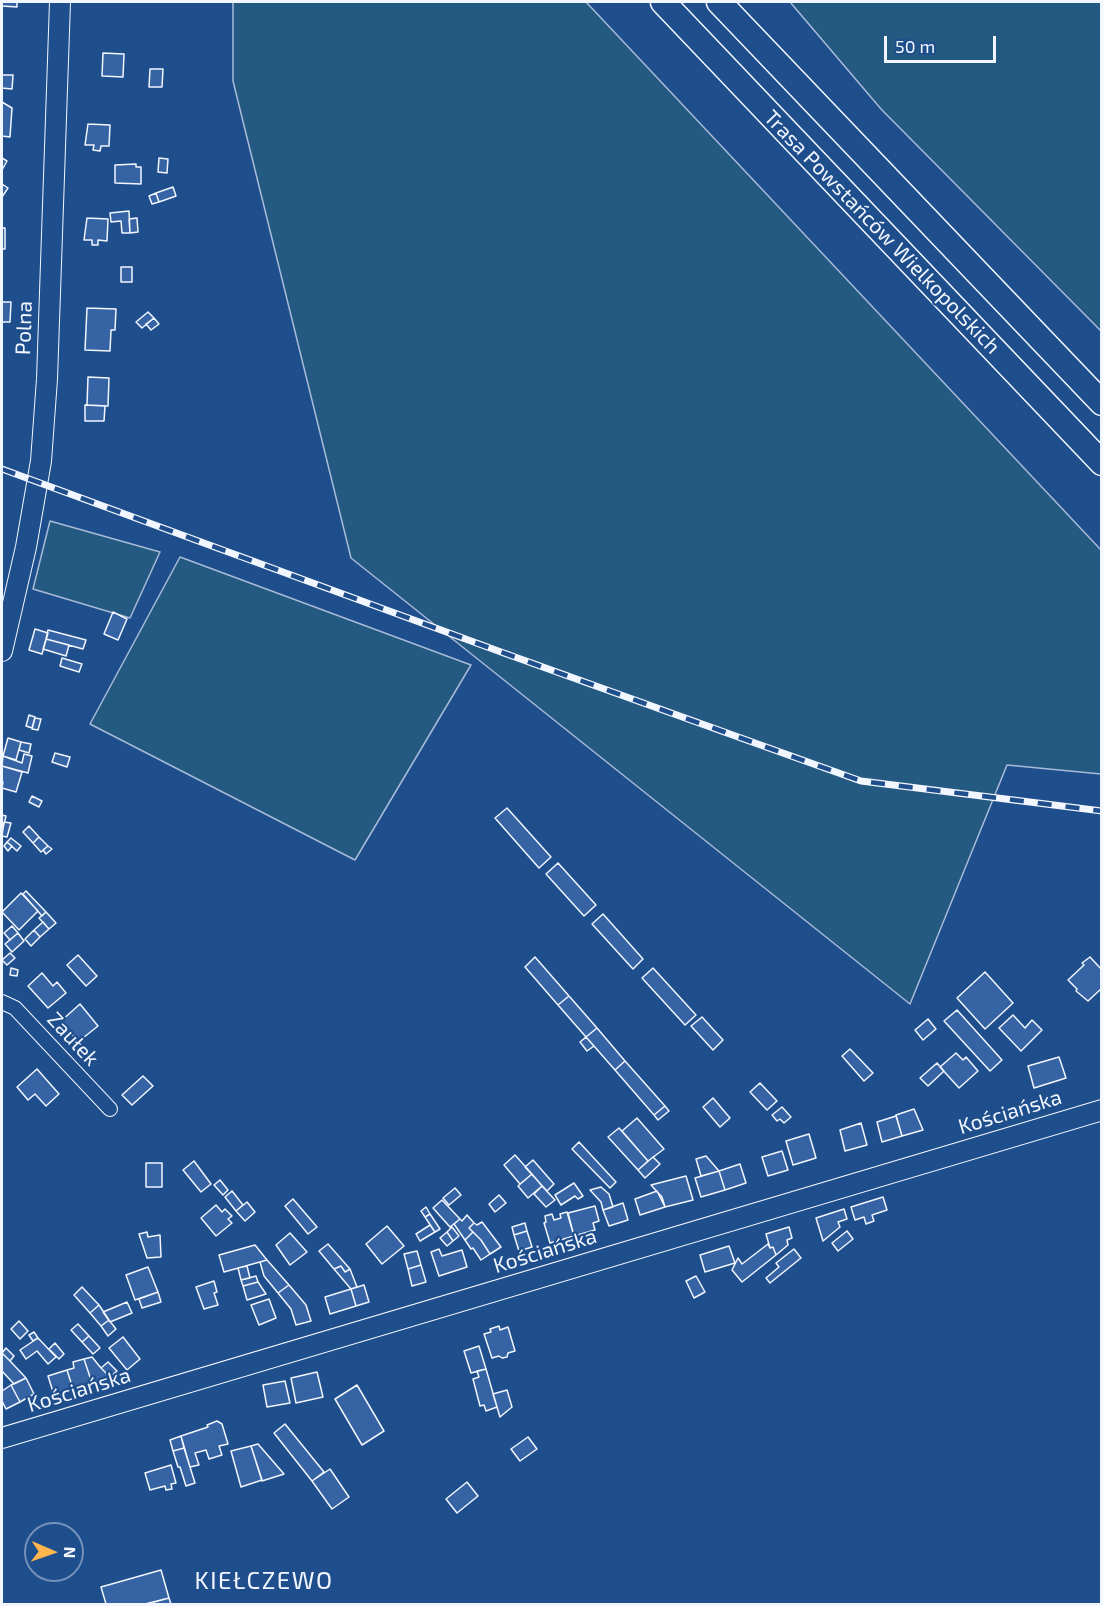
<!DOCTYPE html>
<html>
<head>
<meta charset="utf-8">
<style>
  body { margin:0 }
  #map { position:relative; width:1103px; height:1606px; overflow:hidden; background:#1f4e8c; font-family:"Exo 2",sans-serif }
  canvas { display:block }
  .frame { position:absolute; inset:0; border:3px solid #f2f6ff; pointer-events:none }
  .north { position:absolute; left:24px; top:1522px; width:60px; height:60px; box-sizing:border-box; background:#1f4e8c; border:2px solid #7391ba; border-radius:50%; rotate:92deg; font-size:16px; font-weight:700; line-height:24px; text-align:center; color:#f2f6ff }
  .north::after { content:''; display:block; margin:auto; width:21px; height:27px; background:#ffb74d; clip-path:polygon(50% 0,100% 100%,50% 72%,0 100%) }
  .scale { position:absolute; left:884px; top:36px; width:112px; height:27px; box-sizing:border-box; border:3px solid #f2f6ff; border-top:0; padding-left:8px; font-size:18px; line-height:21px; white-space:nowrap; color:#f2f6ff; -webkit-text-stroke:4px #1f4e8c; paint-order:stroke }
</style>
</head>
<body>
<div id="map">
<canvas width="1103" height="1606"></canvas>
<div class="frame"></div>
<div class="north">N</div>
<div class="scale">50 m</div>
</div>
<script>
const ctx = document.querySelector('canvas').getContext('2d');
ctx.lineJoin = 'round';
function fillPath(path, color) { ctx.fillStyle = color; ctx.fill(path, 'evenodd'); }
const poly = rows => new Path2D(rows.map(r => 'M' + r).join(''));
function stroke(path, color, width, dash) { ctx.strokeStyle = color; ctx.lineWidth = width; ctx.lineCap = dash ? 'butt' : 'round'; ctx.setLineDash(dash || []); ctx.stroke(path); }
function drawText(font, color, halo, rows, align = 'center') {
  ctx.font = font + ' "Exo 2",sans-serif'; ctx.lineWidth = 4.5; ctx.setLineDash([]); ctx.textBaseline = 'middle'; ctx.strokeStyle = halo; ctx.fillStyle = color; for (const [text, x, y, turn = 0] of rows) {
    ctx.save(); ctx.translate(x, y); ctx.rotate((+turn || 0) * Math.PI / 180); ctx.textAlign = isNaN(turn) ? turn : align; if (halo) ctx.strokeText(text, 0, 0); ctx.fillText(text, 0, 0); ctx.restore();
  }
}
const green = poly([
  [233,2,586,2,1101,550,1101,774,1007,765,910,1004,351,558,233,81,233,2],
  [790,2,1101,2,1101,331,881,109,790,2],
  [50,521,160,552,130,618,33,589,50,521],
  [180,557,471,665,355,860,90,724,180,557]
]);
const building = poly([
  [2,2,17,2,17,7,2,6,2,2],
  [103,53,124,54,123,77,102,76,103,53],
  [150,69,163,69,162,87,149,87,150,69],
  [2,75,13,75,12,89,2,88,2,75],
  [2,102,12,108,10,137,2,136,2,102],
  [88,124,110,125,109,146,101,146,100,151,93,150,94,145,85,145,88,124],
  [2,158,7,161,2,170,2,158],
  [159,158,168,159,167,173,158,172,159,158],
  [136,164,136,167,141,167,141,184,115,183,115,165,136,164],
  [2,184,8,188,2,197,2,184],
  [173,187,176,196,159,202,156,193,173,187],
  [156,193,159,202,152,204,149,196,156,193],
  [129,211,130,233,122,233,121,221,111,222,110,213,129,211],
  [87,218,108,219,107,241,98,240,98,245,92,245,92,240,84,240,87,218],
  [137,218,138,232,130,233,129,219,137,218],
  [2,228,5,228,5,249,2,249,2,228],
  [121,267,132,267,132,282,121,282,121,267],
  [2,302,11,302,10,322,2,322,2,302],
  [87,308,116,309,115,330,111,330,110,351,85,350,87,308],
  [148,312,154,318,142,328,136,322,148,312],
  [154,318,159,324,151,330,146,324,154,318],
  [88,377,109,378,108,406,87,405,88,377],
  [85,405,105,406,104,421,85,421,85,405],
  [113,612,127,619,118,640,104,634,113,612],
  [35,629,48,633,42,654,29,650,35,629],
  [48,630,86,640,83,649,46,639,48,630],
  [46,639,69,645,66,656,43,649,46,639],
  [62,658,82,664,79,672,60,666,62,658],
  [29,715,35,717,32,728,26,726,29,715],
  [35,718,41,719,38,730,32,729,35,718],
  [8,738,21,742,16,760,3,756,8,738],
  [21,742,31,744,29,753,19,750,21,742],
  [55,753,70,757,67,767,52,762,55,753],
  [24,754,32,756,28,773,2,766,3,756,22,763,24,754],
  [2,766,22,772,16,792,2,788,3,782,2,781,2,766],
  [32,796,42,801,39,807,29,802,32,796],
  [507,808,551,857,539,868,495,818,507,808],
  [2,815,6,816,2,832,2,815],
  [4,822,11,823,7,837,2,836,4,822],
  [29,826,39,837,33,843,23,832,29,826],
  [39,837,48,846,41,852,33,843,39,837],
  [11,838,21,846,17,851,7,842,11,838],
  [7,842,12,846,8,851,4,846,7,842],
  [48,846,52,849,46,854,43,850,48,846],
  [558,863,596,905,584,916,546,874,558,863],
  [26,891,46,912,42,916,23,894,26,891],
  [21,893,38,911,19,930,2,912,21,893],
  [46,912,56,923,49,929,39,918,46,912],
  [603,914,643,959,633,969,592,924,603,914],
  [43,922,49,929,40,937,34,930,43,922],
  [12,926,18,933,10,940,4,933,12,926],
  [34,930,40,937,31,946,25,939,34,930],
  [18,933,24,941,12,952,5,944,18,933],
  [10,953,15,958,7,965,2,960,10,953],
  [78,955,97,976,86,986,67,965,78,955],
  [535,957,569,996,558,1005,525,967,535,957],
  [1090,957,1102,970,1102,988,1088,1001,1076,991,1077,989,1068,980,1084,965,1082,963,1090,957],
  [11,968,18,970,17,976,10,975,11,968],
  [653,968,696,1015,685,1025,642,978,653,968],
  [985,972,1013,1003,985,1029,957,998,985,972],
  [42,973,53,986,57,982,66,993,48,1008,28,986,42,973],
  [569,996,597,1028,586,1037,558,1005,569,996],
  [80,1004,98,1026,78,1042,61,1021,80,1004],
  [957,1010,1002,1060,990,1071,944,1021,957,1010],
  [1013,1015,1025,1028,1032,1020,1042,1030,1021,1051,999,1028,1013,1015],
  [702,1017,723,1040,713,1050,691,1026,702,1017],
  [928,1019,936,1029,923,1040,915,1030,928,1019],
  [597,1028,625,1061,615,1070,586,1037,597,1028],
  [586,1037,594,1046,587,1051,580,1042,586,1037],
  [850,1049,873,1073,864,1081,842,1056,850,1049],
  [956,1053,963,1060,966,1057,978,1071,959,1088,940,1067,956,1053],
  [1059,1057,1066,1078,1034,1088,1028,1066,1059,1057],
  [625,1061,665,1106,654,1115,615,1070,625,1061],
  [937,1063,944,1071,928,1086,920,1078,937,1063],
  [37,1069,59,1094,46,1106,35,1094,28,1100,17,1087,37,1069],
  [143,1076,153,1086,132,1105,122,1095,143,1076],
  [760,1083,777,1101,767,1110,750,1092,760,1083],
  [713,1098,730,1118,720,1127,703,1107,713,1098],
  [665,1106,669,1111,658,1120,654,1115,665,1106],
  [782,1107,791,1117,784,1123,780,1119,777,1121,772,1115,782,1107],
  [914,1109,923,1130,902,1136,896,1115,914,1109],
  [896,1116,902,1136,882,1142,877,1122,896,1116],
  [637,1118,664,1149,648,1161,622,1131,637,1118],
  [861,1123,867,1145,845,1151,840,1130,861,1123],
  [619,1128,648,1161,638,1170,608,1137,619,1128],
  [809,1134,816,1158,793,1165,786,1141,809,1134],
  [579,1142,616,1182,610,1188,572,1149,579,1142],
  [782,1151,788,1170,768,1176,762,1157,782,1151],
  [515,1155,532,1174,520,1184,504,1165,515,1155],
  [706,1156,719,1171,701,1176,696,1159,706,1156],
  [653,1157,660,1164,645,1178,638,1170,653,1157],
  [533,1160,554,1184,547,1191,525,1167,533,1160],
  [194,1161,211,1184,201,1192,183,1170,194,1161],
  [146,1163,162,1163,162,1187,146,1187,146,1163],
  [740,1164,746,1183,725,1190,719,1171,740,1164],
  [719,1171,725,1190,701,1197,695,1178,719,1171],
  [532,1174,542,1186,528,1198,518,1186,532,1174],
  [686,1176,693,1200,665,1207,662,1197,651,1185,686,1176],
  [220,1180,228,1190,223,1195,214,1185,220,1180],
  [574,1183,583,1196,578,1199,575,1196,561,1205,555,1195,574,1183],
  [542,1186,555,1200,546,1207,534,1194,542,1186],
  [601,1187,609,1194,613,1207,603,1210,601,1202,590,1190,601,1187],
  [455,1188,461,1195,449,1205,443,1198,455,1188],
  [232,1191,243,1205,236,1211,225,1197,232,1191],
  [657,1191,665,1207,640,1215,635,1199,657,1191],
  [499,1195,506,1203,495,1212,489,1204,499,1195],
  [883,1197,887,1210,872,1215,874,1221,866,1224,864,1217,855,1220,851,1207,883,1197],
  [293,1199,317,1227,308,1234,285,1206,293,1199],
  [442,1200,460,1219,450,1227,433,1208,442,1200],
  [247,1202,255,1212,245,1221,236,1211,247,1202],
  [623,1203,628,1220,609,1226,603,1210,623,1203],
  [216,1205,222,1212,225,1209,232,1216,228,1219,232,1223,216,1236,201,1218,216,1205],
  [595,1206,599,1221,593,1223,595,1230,574,1236,568,1213,595,1206],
  [426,1207,430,1214,425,1217,421,1211,426,1207],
  [844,1209,847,1219,838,1222,840,1227,823,1241,816,1218,844,1209],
  [567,1212,574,1236,550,1243,544,1223,546,1222,545,1216,552,1214,554,1220,561,1218,560,1214,567,1212],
  [430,1214,440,1229,435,1232,425,1217,430,1214],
  [467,1215,474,1223,469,1228,473,1232,465,1240,454,1224,460,1219,462,1221,467,1215],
  [482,1222,501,1247,490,1254,481,1240,469,1228,474,1223,477,1225,482,1222],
  [525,1223,527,1231,514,1235,512,1227,525,1223],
  [430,1225,435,1232,420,1241,416,1234,430,1225],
  [387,1226,404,1246,382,1264,366,1244,387,1226],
  [452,1227,459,1236,453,1241,447,1232,452,1227],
  [789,1227,792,1238,787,1240,788,1245,776,1255,773,1247,770,1248,766,1234,789,1227],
  [527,1231,532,1247,519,1251,514,1235,527,1231],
  [847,1231,853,1239,838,1251,832,1243,847,1231],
  [147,1232,148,1237,160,1235,161,1257,147,1258,139,1234,147,1232],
  [447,1232,453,1241,447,1246,440,1238,447,1232],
  [473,1232,481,1240,490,1254,481,1260,473,1248,471,1249,465,1240,473,1232],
  [290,1233,307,1252,290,1265,276,1245,290,1233],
  [328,1244,350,1269,345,1272,341,1266,334,1269,319,1251,328,1244],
  [768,1244,770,1248,773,1247,776,1255,742,1282,732,1270,738,1258,742,1264,768,1244],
  [255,1245,267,1260,224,1272,219,1255,255,1245],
  [729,1246,735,1263,705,1272,700,1255,729,1246],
  [439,1249,442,1256,462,1250,467,1267,439,1276,431,1252,439,1249],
  [794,1249,801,1258,770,1283,766,1278,779,1267,776,1263,794,1249],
  [417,1251,421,1265,408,1269,404,1254,417,1251],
  [267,1260,289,1285,278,1293,264,1276,260,1262,267,1260],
  [421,1265,426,1282,412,1286,408,1269,421,1265],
  [247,1266,250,1278,241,1280,238,1268,247,1266],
  [341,1266,345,1272,350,1269,357,1287,351,1289,334,1269,341,1266],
  [148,1267,158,1292,135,1300,126,1275,148,1267],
  [256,1276,258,1282,243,1286,241,1280,256,1276],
  [696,1276,705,1292,694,1298,686,1281,696,1276],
  [214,1281,217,1292,214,1293,218,1305,204,1309,196,1287,214,1281],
  [258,1282,266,1294,247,1300,243,1286,258,1282],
  [289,1285,306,1305,311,1321,296,1325,291,1309,278,1293,289,1285],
  [364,1285,369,1302,356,1306,351,1289,364,1285],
  [82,1287,99,1305,90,1313,74,1295,82,1287],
  [351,1289,356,1306,330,1314,325,1297,351,1289],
  [158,1292,161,1302,142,1308,139,1299,158,1292],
  [269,1299,276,1318,259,1325,251,1305,269,1299],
  [127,1302,132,1313,110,1322,103,1312,127,1302],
  [99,1305,109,1320,101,1326,90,1313,99,1305],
  [109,1320,116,1329,108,1336,101,1326,109,1320],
  [19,1321,28,1331,20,1339,11,1329,19,1321],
  [78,1324,89,1336,82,1342,71,1330,78,1324],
  [499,1326,500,1330,508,1327,515,1351,508,1353,507,1357,502,1358,499,1356,492,1358,484,1334,491,1332,490,1329,499,1326],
  [34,1332,38,1338,33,1341,29,1335,34,1332],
  [89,1336,100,1348,93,1354,82,1342,89,1336],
  [123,1337,140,1359,127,1370,109,1348,123,1337],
  [38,1338,56,1357,48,1364,37,1351,26,1359,20,1350,38,1338],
  [55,1343,64,1354,59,1359,49,1349,55,1343],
  [479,1346,486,1369,471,1373,464,1351,479,1346],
  [6,1348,14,1356,10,1361,2,1353,6,1348],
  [2,1353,10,1361,26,1378,14,1384,2,1371,2,1353],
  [92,1357,101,1368,110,1377,92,1383,84,1359,92,1357],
  [84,1359,92,1383,73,1389,67,1370,74,1368,73,1362,84,1359],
  [108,1362,117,1371,110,1377,101,1368,108,1362],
  [486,1369,497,1407,486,1411,484,1405,480,1406,473,1379,479,1377,477,1371,486,1369],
  [67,1370,73,1389,54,1395,48,1376,67,1370],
  [317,1372,323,1397,296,1403,291,1378,317,1372],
  [26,1378,34,1394,20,1402,11,1385,26,1378],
  [285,1381,290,1403,267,1407,263,1385,285,1381],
  [11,1385,20,1402,6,1409,2,1401,2,1391,11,1385],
  [357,1385,384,1431,362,1445,335,1399,357,1385],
  [507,1390,512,1407,500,1417,493,1394,507,1390],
  [217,1421,222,1424,228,1444,219,1446,222,1455,209,1459,206,1450,195,1453,199,1465,190,1467,181,1436,208,1427,207,1425,217,1421],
  [285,1424,324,1472,312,1481,274,1433,285,1424],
  [181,1436,184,1448,173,1451,170,1440,181,1436],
  [528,1437,537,1449,520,1461,511,1449,528,1437],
  [258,1444,284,1474,262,1481,251,1446,258,1444],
  [251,1446,262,1480,241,1487,231,1451,251,1446],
  [184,1448,195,1483,186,1486,180,1467,178,1467,173,1451,184,1448],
  [171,1465,176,1483,171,1484,172,1489,166,1490,165,1486,150,1490,145,1473,171,1465],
  [330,1469,349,1497,332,1509,312,1481,330,1469],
  [467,1482,478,1496,457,1513,446,1499,467,1482],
  [161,1570,169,1598,145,1604,106,1604,101,1587,161,1570],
  [169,1598,171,1604,155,1604,154,1602,169,1598]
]);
const street = poly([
  [2,1002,15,1008,110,1109]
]);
const secondary = poly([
  [2,651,26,547,41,461,47,379,60,2],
  [2,1438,1102,1110]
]);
const highway = poly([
  [663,2,1102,463],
  [719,2,1102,403]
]);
const rail = poly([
  [2,469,501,652,861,781,1102,811]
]);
const streetNames = [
  ["Trasa Powstańców Wielkopolskich",882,232,46],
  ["Polna",24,328,-88],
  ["Zaułek",73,1039,47],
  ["Kościańska",1010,1112,-17],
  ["Kościańska",545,1251,-17],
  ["Kościańska",79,1390,-17]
];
const quarterNames = [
  ["KIEŁCZEWO",264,1581]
];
fillPath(green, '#245a82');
stroke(green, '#a8bbd7', 1.5);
fillPath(building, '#3563a3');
stroke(building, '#f2f6ff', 1.5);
stroke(street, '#f2f6ff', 16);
stroke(secondary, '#f2f6ff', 22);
stroke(highway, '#f2f6ff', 27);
stroke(street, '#1f4e8c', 14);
stroke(secondary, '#1f4e8c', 20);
stroke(highway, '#1f4e8c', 24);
stroke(rail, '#f2f6ff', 7);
stroke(rail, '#1f4e8c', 4.5, [14]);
drawText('21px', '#f2f6ff', '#1f4e8c', streetNames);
ctx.letterSpacing = '1.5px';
drawText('24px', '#f2f6ff', '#1f4e8c', quarterNames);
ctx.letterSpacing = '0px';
</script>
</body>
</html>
